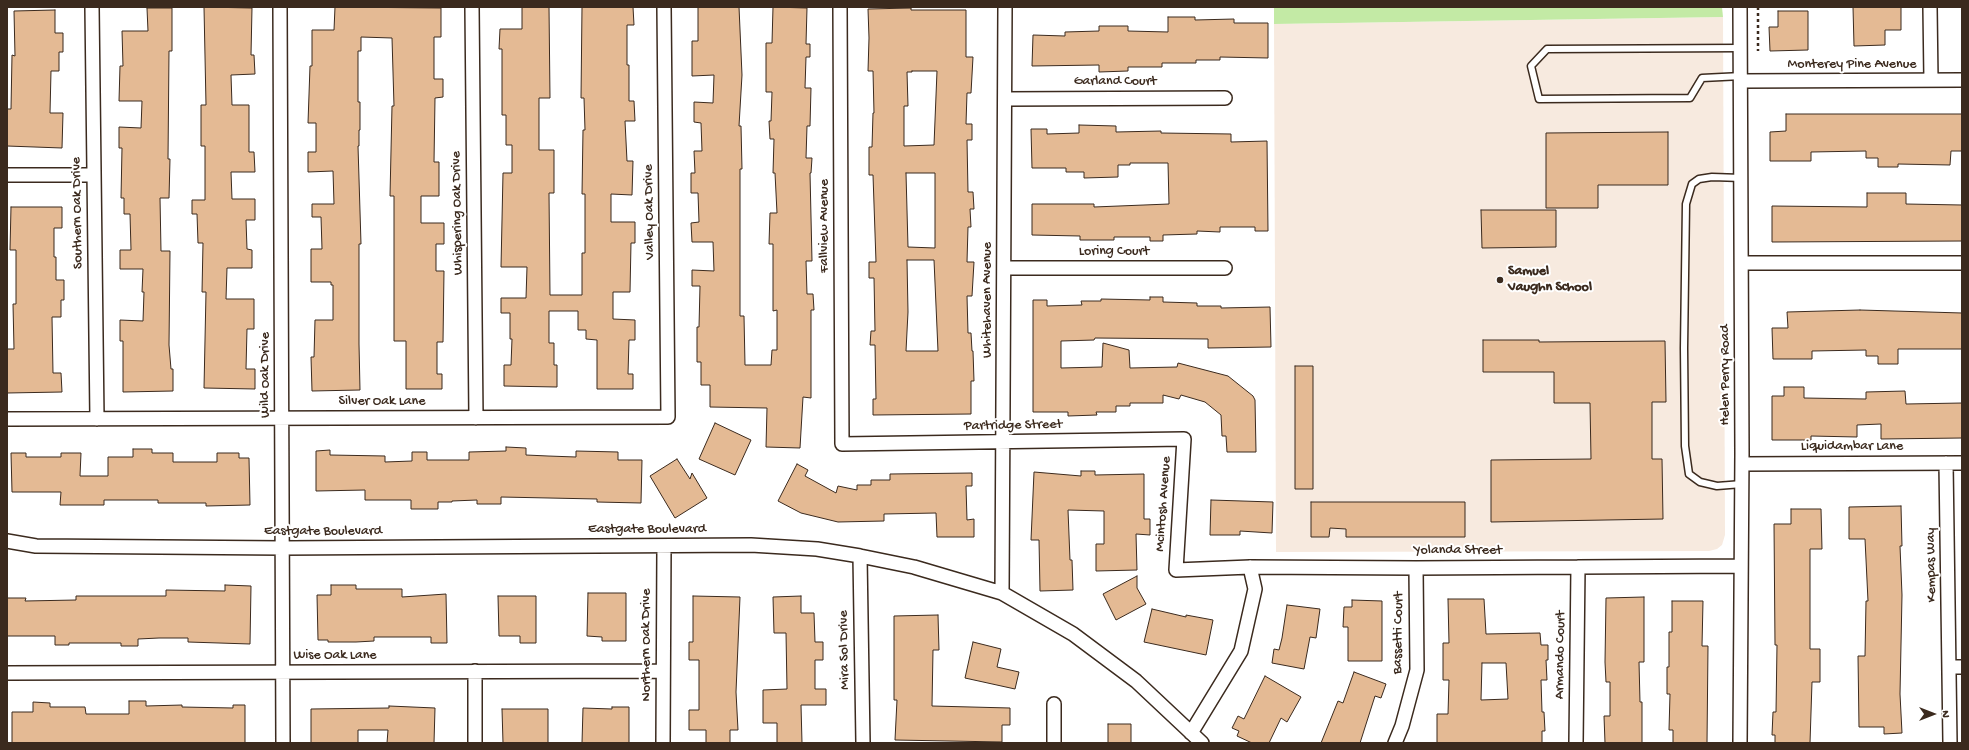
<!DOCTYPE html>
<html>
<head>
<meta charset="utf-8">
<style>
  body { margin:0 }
  #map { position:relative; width:1969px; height:750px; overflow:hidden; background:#fff; font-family:"Gochi Hand",sans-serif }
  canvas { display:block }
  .frame { position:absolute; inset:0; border:8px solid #3b2a1e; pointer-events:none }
  .north { position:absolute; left:1913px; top:694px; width:40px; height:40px; -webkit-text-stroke:3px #fff; paint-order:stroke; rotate:90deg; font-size:11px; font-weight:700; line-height:16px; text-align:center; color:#3b2a1e }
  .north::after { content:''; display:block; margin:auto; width:14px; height:18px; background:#3b2a1e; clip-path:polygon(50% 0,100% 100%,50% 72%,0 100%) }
</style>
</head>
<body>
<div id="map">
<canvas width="1969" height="750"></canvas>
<div class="frame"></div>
<div class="north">N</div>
</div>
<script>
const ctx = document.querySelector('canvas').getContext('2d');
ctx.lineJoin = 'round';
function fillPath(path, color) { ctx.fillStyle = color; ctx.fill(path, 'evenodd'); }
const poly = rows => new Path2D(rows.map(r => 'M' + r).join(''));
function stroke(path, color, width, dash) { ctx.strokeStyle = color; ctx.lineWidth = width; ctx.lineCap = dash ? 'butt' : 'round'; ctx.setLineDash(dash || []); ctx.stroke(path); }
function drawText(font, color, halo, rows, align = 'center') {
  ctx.font = font + ' "Gochi Hand",sans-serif'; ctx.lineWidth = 4; ctx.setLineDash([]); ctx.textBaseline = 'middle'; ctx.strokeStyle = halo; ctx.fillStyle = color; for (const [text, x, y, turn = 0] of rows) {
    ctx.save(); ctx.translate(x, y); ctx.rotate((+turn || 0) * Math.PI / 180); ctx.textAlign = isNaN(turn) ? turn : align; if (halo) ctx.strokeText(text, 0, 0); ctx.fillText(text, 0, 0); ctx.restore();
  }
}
const built = poly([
  [1723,17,1725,535,1722,545,1717,549,1709,551,1276,552,1274,24]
]);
const green = poly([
  [1274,7,1722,7,1723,17,1274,24]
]);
const building = poly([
  [204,7,252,8,251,55,254,55,255,74,231,75,232,105,249,105,249,152,254,152,255,172,231,172,232,199,255,199,255,220,246,220,247,249,252,250,252,268,227,268,226,299,254,299,254,329,247,329,246,369,255,369,255,389,204,388,206,292,202,292,203,243,198,243,197,214,192,214,192,200,205,200,205,146,201,146,201,105,206,105,204,7],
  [335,7,441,8,441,37,434,37,434,79,443,79,443,97,435,98,434,162,439,162,439,196,421,196,421,223,444,223,444,244,436,244,436,271,444,271,443,342,437,342,437,374,442,374,442,389,406,389,406,341,394,341,394,196,390,196,392,106,394,106,392,38,361,37,361,51,358,51,358,102,360,102,360,130,359,130,359,146,358,146,361,244,359,244,359,344,360,390,312,391,311,357,314,357,315,320,333,320,333,285,331,285,331,282,311,282,311,249,322,249,321,217,312,217,312,204,334,204,333,171,308,172,308,152,316,152,316,123,308,123,310,66,312,66,312,30,334,30,335,7],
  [522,7,549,7,550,98,539,98,539,150,554,150,554,193,549,193,550,295,582,295,582,253,585,253,585,194,582,194,583,130,585,130,584,98,581,98,582,7,633,7,634,25,627,25,627,65,629,65,629,101,634,101,635,121,625,121,627,161,633,161,632,195,611,194,611,222,635,222,635,243,631,243,630,292,613,292,613,319,635,320,635,340,629,340,628,374,633,374,633,389,597,389,597,340,586,339,586,330,578,330,578,311,549,311,549,343,554,343,554,365,557,365,557,387,504,386,504,365,511,365,512,339,510,339,510,313,501,313,501,298,526,298,527,267,501,267,503,173,512,173,512,145,506,145,506,115,502,115,502,49,499,49,500,29,522,29,522,7],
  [698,7,739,7,742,75,739,126,741,126,742,169,740,169,740,316,744,316,745,365,771,365,772,350,777,350,777,310,773,311,773,244,769,244,770,213,777,213,775,173,773,173,774,139,770,139,769,121,771,121,772,92,766,92,766,43,772,43,773,7,807,8,806,44,810,44,810,57,806,57,805,88,811,88,810,126,807,126,806,158,812,158,811,173,810,173,812,261,806,261,807,294,813,294,814,310,811,310,811,398,803,397,800,448,766,447,767,408,710,407,710,385,701,385,701,362,697,362,697,327,699,327,700,286,692,286,692,270,714,271,713,242,692,242,691,223,699,222,698,193,691,193,691,173,695,173,694,151,702,151,701,123,694,122,694,102,713,103,714,75,692,76,692,41,698,41,698,7],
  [1853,7,1901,7,1901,30,1885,30,1885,45,1854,46,1853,7],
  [147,8,172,8,172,51,169,51,168,159,170,159,169,198,160,198,161,251,170,251,169,345,171,369,173,369,173,391,123,392,123,341,120,341,120,320,143,321,144,292,142,292,143,269,120,269,120,250,131,250,130,214,124,214,124,198,121,198,122,148,119,148,119,127,141,128,142,101,119,101,120,66,123,66,122,31,148,31,147,8],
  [911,8,911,10,966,10,966,57,973,57,971,93,967,93,966,124,972,124,972,140,967,140,968,192,973,192,974,209,970,209,971,227,968,227,967,262,974,262,972,296,967,296,968,333,971,333,972,351,973,351,974,381,971,381,971,414,873,415,873,399,876,399,875,345,870,345,871,331,875,331,874,278,869,278,869,262,876,262,873,175,869,175,869,147,872,147,873,113,874,113,873,71,868,71,869,38,868,9,911,8],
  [912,71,937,71,934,145,904,146,904,106,908,106,907,72,912,72,912,71],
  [906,173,935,173,935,248,908,247,906,173],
  [907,260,934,260,938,351,906,351,908,312,907,260],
  [55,10,55,33,63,33,63,52,59,52,59,71,51,71,50,113,63,113,62,148,7,146,7,109,11,109,12,55,15,56,14,11,55,10],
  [1778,11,1808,11,1808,50,1770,51,1769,27,1778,27,1778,11],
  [1168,17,1195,17,1195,20,1234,19,1234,23,1268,23,1268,58,1220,57,1220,60,1196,60,1196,63,1162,63,1162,67,1128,67,1128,71,1099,72,1099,65,1032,66,1033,35,1065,36,1065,32,1099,31,1099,26,1128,26,1128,31,1168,32,1168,17],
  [1786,114,1962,114,1962,151,1951,151,1950,165,1898,164,1898,167,1878,167,1878,158,1866,158,1866,151,1811,152,1811,161,1770,161,1770,132,1786,131,1786,114],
  [1079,125,1116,126,1116,132,1161,131,1161,133,1231,134,1231,142,1267,141,1268,231,1255,231,1255,227,1220,227,1220,232,1197,231,1197,234,1163,235,1163,241,1150,241,1150,237,1114,237,1114,240,1080,240,1080,236,1032,235,1032,204,1094,204,1094,207,1169,204,1168,163,1130,163,1130,165,1118,165,1118,177,1084,178,1084,172,1066,172,1066,168,1032,168,1031,129,1047,129,1047,134,1079,133,1079,125],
  [1668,132,1668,185,1598,185,1598,208,1546,208,1546,133,1668,132],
  [1867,193,1906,193,1906,204,1962,205,1962,241,1772,242,1772,206,1867,207,1867,193],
  [11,207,62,207,62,228,54,228,54,257,56,257,56,280,64,280,64,300,61,300,61,317,52,317,53,373,61,373,62,392,7,393,7,349,14,349,13,304,16,304,16,250,10,250,11,207],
  [1481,210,1556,210,1556,247,1482,248,1481,210],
  [1150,297,1163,297,1163,302,1197,303,1197,306,1221,306,1221,308,1270,307,1271,347,1208,348,1208,339,1095,338,1094,340,1061,341,1061,368,1102,367,1103,343,1129,350,1130,368,1177,367,1178,363,1228,376,1253,396,1255,400,1256,452,1227,452,1226,436,1222,436,1221,415,1205,402,1181,395,1179,399,1163,395,1163,403,1130,403,1130,406,1116,406,1116,412,1096,412,1097,415,1068,416,1068,412,1033,412,1033,300,1047,300,1047,306,1082,305,1081,301,1101,301,1101,299,1150,300,1150,297],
  [1860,310,1962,313,1962,349,1898,349,1898,364,1878,364,1878,356,1866,356,1866,350,1812,351,1812,359,1773,359,1772,328,1788,328,1787,312,1860,310],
  [1483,340,1539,340,1539,342,1665,341,1666,402,1652,402,1652,459,1662,459,1663,519,1491,522,1491,460,1591,459,1590,403,1554,403,1554,372,1483,372,1483,340],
  [1295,366,1313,366,1313,489,1295,489,1295,366],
  [1784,387,1804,387,1804,398,1866,399,1866,392,1905,391,1906,404,1962,403,1962,438,1881,439,1881,424,1857,425,1857,437,1811,436,1811,440,1772,440,1772,396,1784,396,1784,387],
  [715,423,751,440,735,475,699,459,715,423],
  [506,447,526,448,526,455,548,456,576,457,576,451,618,452,618,460,642,460,641,503,597,502,597,499,501,497,501,504,477,504,477,500,452,501,452,502,438,502,438,509,411,509,411,500,365,500,365,490,316,491,316,451,330,450,330,455,385,456,385,462,412,461,412,452,427,452,427,460,469,460,469,452,506,451,506,447],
  [133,449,152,449,152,453,173,453,173,462,217,462,217,453,239,453,239,458,249,458,250,505,206,506,206,503,158,503,158,500,104,500,104,505,60,505,61,492,12,492,11,453,26,453,26,457,61,457,61,453,81,453,80,476,108,476,108,457,133,457,133,449],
  [677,459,690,479,692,473,707,498,675,518,650,476,677,459],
  [797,464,808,470,805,476,836,493,838,486,857,490,857,485,871,485,871,480,890,480,890,474,972,473,972,486,966,486,967,520,974,519,974,537,937,537,936,513,884,514,884,521,838,522,801,513,778,501,797,464],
  [1081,471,1095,471,1095,475,1144,474,1144,519,1150,519,1150,535,1136,534,1137,570,1096,571,1096,544,1104,544,1104,511,1068,510,1070,560,1072,560,1073,590,1040,591,1039,540,1031,540,1034,472,1081,476,1081,471],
  [1211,500,1273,502,1272,533,1240,531,1240,535,1210,535,1211,500],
  [1311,502,1465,502,1465,537,1346,537,1346,529,1330,528,1329,537,1311,537,1311,502],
  [1901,506,1902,546,1900,546,1902,595,1900,694,1902,733,1884,734,1884,727,1859,727,1858,656,1865,656,1866,601,1868,601,1865,539,1849,539,1849,507,1901,506],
  [1791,509,1821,509,1822,549,1810,549,1810,649,1820,649,1820,682,1812,682,1810,743,1775,743,1775,735,1772,735,1773,712,1776,712,1777,645,1775,645,1774,524,1791,524,1791,509],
  [1137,576,1137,588,1146,604,1116,620,1103,594,1137,576],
  [225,585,251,586,250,644,188,642,188,638,159,638,138,639,138,646,121,646,121,643,69,643,69,645,55,645,55,636,7,636,7,598,26,598,25,601,76,600,76,596,166,596,166,590,225,591,225,585],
  [331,585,356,585,356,589,402,589,402,597,446,594,447,643,431,643,431,637,374,637,374,641,356,642,328,642,328,640,318,640,317,595,331,595,331,585],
  [588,593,626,593,626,641,602,641,602,637,587,636,588,593],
  [498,596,536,596,536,643,520,643,520,636,499,636,498,596],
  [693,596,740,597,736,692,738,730,730,730,730,743,706,743,706,730,689,730,689,710,699,710,699,660,689,660,689,642,693,642,693,596],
  [801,596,801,613,814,613,815,642,823,642,823,660,815,660,815,689,826,689,826,705,801,705,802,743,777,743,777,723,763,723,763,690,787,689,786,633,774,633,773,597,801,596],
  [1644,597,1644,662,1639,662,1640,702,1642,702,1642,743,1605,743,1604,716,1610,716,1610,682,1606,682,1605,662,1606,598,1644,597],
  [1448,599,1484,599,1486,634,1540,633,1541,645,1548,645,1548,660,1546,660,1547,680,1541,680,1542,712,1544,712,1545,731,1542,731,1542,743,1437,743,1437,714,1448,714,1449,680,1443,680,1443,643,1449,643,1448,599],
  [1482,663,1506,663,1508,699,1481,700,1482,663],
  [1352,600,1382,601,1382,661,1348,661,1348,627,1343,627,1344,607,1352,607,1352,600],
  [1672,601,1703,601,1702,646,1708,646,1707,743,1673,743,1673,730,1669,730,1670,694,1667,694,1667,667,1669,667,1669,632,1672,632,1672,601],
  [1287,605,1320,609,1316,638,1310,637,1304,669,1272,663,1274,649,1279,650,1282,638,1287,605],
  [1152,609,1186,617,1186,615,1213,620,1206,655,1144,642,1152,609],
  [938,615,939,650,933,650,932,706,1010,708,1010,725,1002,725,1002,742,895,740,897,700,894,700,894,616,938,615],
  [973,642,1001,649,997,667,1019,672,1015,689,965,678,973,642],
  [1354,672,1386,684,1381,698,1375,696,1360,743,1321,743,1338,701,1343,703,1354,672],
  [1265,676,1301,697,1287,722,1281,718,1269,743,1252,743,1237,736,1239,731,1232,728,1238,716,1244,719,1265,676],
  [129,701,146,701,146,706,182,705,182,707,233,708,233,705,245,705,245,743,12,743,12,712,33,712,33,702,50,703,50,707,85,707,86,714,129,714,129,701],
  [389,706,435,708,434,743,387,743,388,730,358,730,358,743,311,743,311,709,389,708,389,706],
  [612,707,629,707,629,743,582,743,583,708,612,709,612,707],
  [502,709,548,709,548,743,503,743,502,709],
  [1108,724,1131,724,1131,743,1108,743,1108,724]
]);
const path = poly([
  [1758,7,1758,51]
]);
const service = poly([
  [1741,48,1547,49,1531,66,1539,99,1690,98,1702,78,1742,76],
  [1742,178,1712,177,1699,179,1692,184,1686,204,1684,348,1685,446,1689,474,1700,482,1717,486,1742,484]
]);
const minor = poly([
  [92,7,97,419],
  [280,7,283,743],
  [472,7,476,418],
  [840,7,842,444,1184,439,1176,570,1250,567,1416,568,1740,566],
  [1740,7,1742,453,1740,743],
  [1930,7,1931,80],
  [1742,81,1962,80],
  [1005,99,1225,98],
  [7,175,94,175],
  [1742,263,1962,263],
  [1004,268,1225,268],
  [7,419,668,417,664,7],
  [1946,463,1950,743],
  [1742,464,1962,463],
  [7,541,36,546,283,548,751,545,817,549,860,556,914,567,1002,593,1073,634,1136,681,1202,743],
  [860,556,863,743],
  [1002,593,1005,7],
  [1949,667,1962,667],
  [7,673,662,671],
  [1054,704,1054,743],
  [1191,733,1241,651,1255,589,1250,567],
  [475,743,475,671],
  [663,743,664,546],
  [1395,743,1402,726,1417,670,1416,568],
  [1576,743,1578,567]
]);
const markers = [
  [1500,280,4,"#3b2a1e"]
];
const streetNames = [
  ["Monterey Pine Avenue",1852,65],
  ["Garland Court",1115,82],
  ["Valley Oak Drive",650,212,-91],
  ["Southern Oak Drive",78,213,-91],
  ["Whispering Oak Drive",458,213,-91],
  ["Fallview Avenue",825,226,-90],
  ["Loring Court",1114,252],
  ["Whitehaven Avenue",988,300,-90],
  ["Wild Oak Drive",266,375,-90],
  ["Helen Perry Road",1726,375,-90],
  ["Silver Oak Lane",382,402],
  ["Partridge Street",1013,426,-1],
  ["Liquidambar Lane",1852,447],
  ["Mcintosh Avenue",1164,504,-86],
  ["Eastgate Boulevard",647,530],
  ["Eastgate Boulevard",323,532],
  ["Yolanda Street",1458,551],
  ["Kempas Way",1932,565,-91],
  ["Bassetti Court",1399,633,-89],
  ["Northern Oak Drive",647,645,-90],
  ["Mira Sol Drive",845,650,-91],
  ["Armando Court",1561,655,-89],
  ["Wise Oak Lane",335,656]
];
const poiNames = [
  ["Samuel",1508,272],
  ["Vaughn School",1508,288]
];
fillPath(built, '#f7eadf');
fillPath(green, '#c3eaa5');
fillPath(building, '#e4ba94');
stroke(building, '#3b2a1e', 1);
stroke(service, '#3b2a1e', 9);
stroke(minor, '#3b2a1e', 16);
stroke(path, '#3b2a1e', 2.5, [3, 3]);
stroke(service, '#fff', 6);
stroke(minor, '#fff', 13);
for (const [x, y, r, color] of markers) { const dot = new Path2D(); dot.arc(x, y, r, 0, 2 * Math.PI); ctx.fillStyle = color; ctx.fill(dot); stroke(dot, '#fff', 1.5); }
drawText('14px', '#3b2a1e', '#fff', streetNames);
drawText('bold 14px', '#3b2a1e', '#fff', poiNames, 'left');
</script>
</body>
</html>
